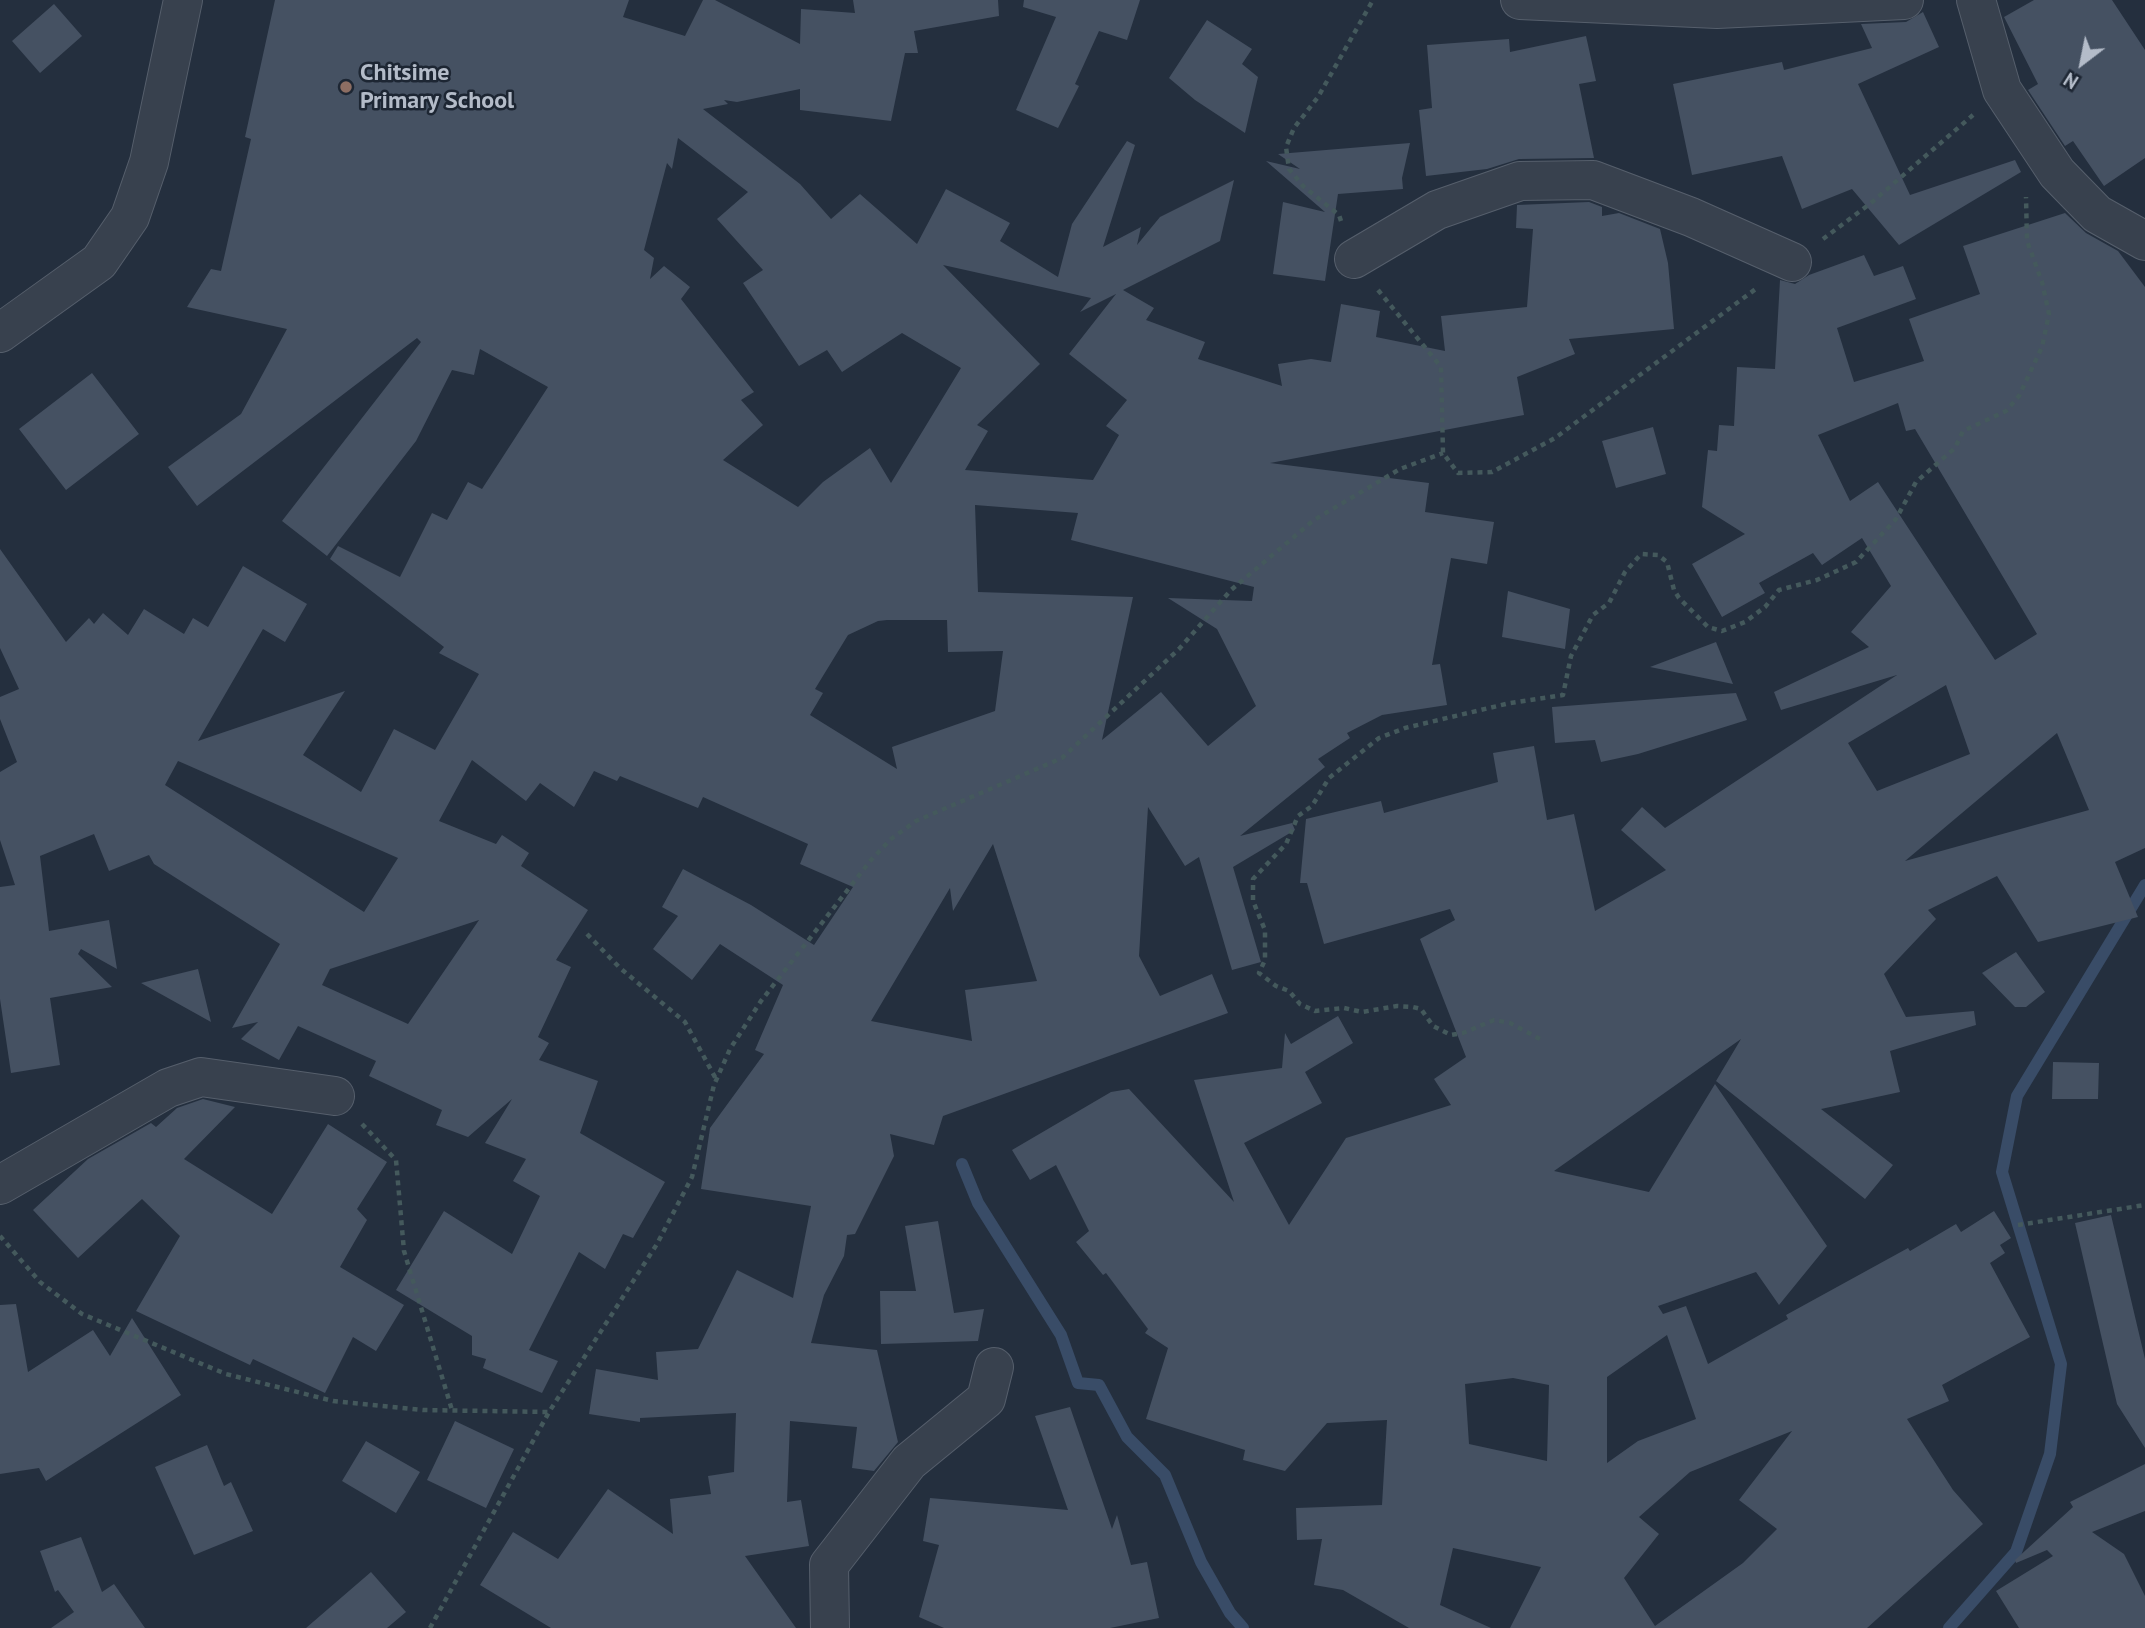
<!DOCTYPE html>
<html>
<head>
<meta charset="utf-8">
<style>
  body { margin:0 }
  #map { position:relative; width:2145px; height:1628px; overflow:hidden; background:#242f3e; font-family:"PT Sans",sans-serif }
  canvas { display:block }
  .north { position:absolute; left:2047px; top:28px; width:70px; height:70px; -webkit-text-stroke:5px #1d2633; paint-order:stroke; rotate:212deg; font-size:19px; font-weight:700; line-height:28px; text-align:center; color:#b4bcc9 }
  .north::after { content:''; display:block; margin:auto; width:24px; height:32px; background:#b4bcc9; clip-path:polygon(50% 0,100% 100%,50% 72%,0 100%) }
</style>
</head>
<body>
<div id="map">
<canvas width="2145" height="1628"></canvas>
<div class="north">N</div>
</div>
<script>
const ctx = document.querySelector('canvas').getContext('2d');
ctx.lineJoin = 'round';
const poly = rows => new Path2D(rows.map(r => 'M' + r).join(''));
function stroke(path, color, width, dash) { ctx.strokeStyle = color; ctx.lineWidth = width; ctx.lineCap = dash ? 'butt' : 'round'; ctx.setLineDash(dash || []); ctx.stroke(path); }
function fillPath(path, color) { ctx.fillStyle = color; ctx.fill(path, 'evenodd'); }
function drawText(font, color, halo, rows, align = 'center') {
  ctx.font = font + ' "PT Sans",sans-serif'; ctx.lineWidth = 5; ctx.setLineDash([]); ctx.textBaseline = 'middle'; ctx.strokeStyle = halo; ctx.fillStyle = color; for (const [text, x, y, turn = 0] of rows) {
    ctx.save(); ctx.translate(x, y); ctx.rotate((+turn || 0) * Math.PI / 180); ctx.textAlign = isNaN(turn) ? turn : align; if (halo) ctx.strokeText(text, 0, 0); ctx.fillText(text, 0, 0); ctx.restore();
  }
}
const stream = poly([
  [962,1164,978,1203,1061,1335,1078,1383,1099,1385,1127,1437,1165,1475,1201,1562,1230,1613,1243,1628],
  [1949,1628,2016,1552,2050,1454,2061,1364,2002,1172,2017,1096,2145,885]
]);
const building = poly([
  [275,0,629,0,623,17,685,36,703,0,715,0,800,44,801,9,855,13,853,0,998,0,999,16,914,31,918,53,905,53,891,121,800,110,800,89,737,102,724,100,728,104,703,109,800,184,831,219,860,194,917,244,946,189,1010,223,1000,241,1058,277,1072,224,1127,141,1135,145,1103,247,1141,227,1137,245,1160,217,1234,180,1220,241,1123,290,1154,308,1146,320,1205,342,1198,359,1282,386,1278,364,1311,359,1331,362,1341,304,1380,311,1376,337,1445,351,1441,316,1527,307,1533,229,1516,228,1517,205,1589,202,1602,207,1602,216,1619,213,1660,229,1668,263,1674,329,1569,339,1575,354,1517,377,1524,415,1270,463,1429,483,1425,512,1494,522,1487,564,1451,558,1432,665,1440,664,1447,705,1382,715,1347,733,1350,738,1318,759,1325,767,1240,836,1292,823,1295,830,1233,867,1261,962,1232,970,1199,857,1185,866,1148,807,1139,956,1160,996,1212,974,1228,1013,943,1116,934,1145,890,1134,894,1156,855,1234,847,1235,844,1256,824,1295,811,1343,877,1350,898,1442,874,1471,852,1468,857,1427,790,1421,787,1502,801,1500,809,1546,745,1556,796,1628,551,1628,480,1585,513,1532,558,1559,608,1489,673,1534,670,1499,711,1494,708,1476,734,1472,736,1413,640,1418,640,1422,589,1414,596,1369,658,1380,656,1352,698,1349,737,1270,793,1298,811,1206,701,1189,710,1128,764,1054,755,1050,783,985,720,944,692,980,653,949,678,916,662,907,683,869,751,905,814,945,853,887,800,864,808,844,703,797,698,808,620,776,617,781,594,771,574,807,540,783,526,801,472,760,439,821,496,844,502,835,529,853,521,866,588,910,556,960,571,967,538,1037,549,1043,539,1060,598,1081,580,1133,665,1182,633,1238,623,1234,605,1269,579,1252,529,1350,558,1361,542,1393,483,1368,486,1359,472,1355,472,1336,396,1290,444,1211,512,1254,540,1196,513,1181,526,1159,485,1143,512,1099,468,1137,436,1125,442,1110,369,1076,376,1061,298,1026,279,1060,241,1039,258,1022,232,1028,280,944,154,864,149,855,109,871,94,834,40,856,49,931,109,920,117,969,81,949,78,954,112,987,50,998,60,1065,11,1073,0,999,0,887,15,885,0,840,0,772,17,762,0,719,0,697,19,689,0,648,0,549,66,642,89,618,94,624,103,613,128,635,144,609,184,634,193,618,208,627,243,566,307,604,285,642,263,629,198,741,345,691,303,755,361,792,394,729,435,750,479,674,439,653,444,647,330,559,338,546,400,577,432,513,447,520,468,482,482,489,548,387,480,349,474,375,452,370,416,441,327,556,282,521,421,342,417,338,197,506,168,467,241,414,287,329,187,307,211,269,221,271,251,139,245,137],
  [678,138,748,192,717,219,763,270,743,283,799,366,827,350,842,372,902,333,961,368,891,483,870,448,823,482,798,507,723,460,763,425,741,400,754,392,681,299,690,287,664,266,650,279,654,258,644,250,667,163,672,169],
  [943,265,1091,298,1080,312,1116,294,1069,354,1127,400,1106,426,1119,435,1093,480,965,470,988,431,977,425,1040,364],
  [975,505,1078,513,1071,540,1254,587,1252,601,1168,598,1217,629,1256,706,1208,746,1161,692,1102,740,1133,597,978,592],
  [887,620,947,620,948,652,1003,651,995,711,892,747,897,769,810,715,823,693,815,689,848,635,878,621],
  [178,761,185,764,398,858,364,912,165,785],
  [993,844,1037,981,965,990,972,1041,871,1021,950,888,953,911],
  [479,920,408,1024,322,985,330,969],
  [1024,0,1140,0,1127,40,1099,31,1075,84,1079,86,1058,128,1016,110,1056,17,1023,7],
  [2034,0,2112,0,2145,50,2145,158,2104,186,2073,141,2065,146,2028,90,2038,84,2004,17],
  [54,4,82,36,40,73,12,41],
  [1923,12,1939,47,1858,84,1910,195,2015,160,2021,172,1899,245,1852,189,1802,209,1782,156,1692,175,1673,84,1782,62,1784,70,1872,48,1861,24,1906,22],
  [1207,20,1252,49,1242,64,1258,77,1245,133,1195,100,1169,78],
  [1586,36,1596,81,1579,84,1594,158,1519,159,1487,169,1426,176,1419,110,1432,108,1427,45,1509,39,1510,52],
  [1410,143,1402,178,1403,189,1338,194,1325,281,1273,274,1283,202,1325,212,1266,161,1300,169,1278,154],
  [2065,213,2086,233,2118,251,2145,287,2145,848,2115,862,2138,917,2038,942,1997,876,1928,910,1936,919,1884,974,1906,1017,1974,1011,1976,1025,1890,1051,1900,1092,1821,1109,1893,1165,1865,1199,1716,1081,1741,1039,1554,1171,1649,1192,1715,1084,1827,1246,1779,1305,1756,1272,1658,1306,1663,1314,1686,1306,1708,1364,1788,1319,1786,1315,1908,1248,1910,1251,1956,1224,1961,1232,1994,1211,2011,1238,2000,1245,2005,1253,1990,1263,2030,1337,1942,1385,1949,1401,1907,1419,1953,1490,1983,1524,1867,1628,1510,1628,1541,1567,1453,1548,1440,1605,1491,1628,1409,1628,1343,1590,1314,1585,1322,1539,1297,1540,1296,1508,1382,1505,1387,1420,1327,1423,1285,1471,1243,1460,1245,1450,1146,1419,1168,1348,1145,1333,1148,1329,1106,1273,1103,1275,1076,1242,1089,1231,1056,1165,1030,1180,1012,1150,1111,1092,1129,1089,1234,1202,1194,1080,1282,1068,1285,1033,1291,1044,1338,1016,1353,1043,1305,1072,1322,1103,1244,1143,1289,1225,1346,1138,1451,1105,1434,1079,1466,1057,1420,939,1455,920,1450,909,1324,944,1307,883,1300,883,1306,819,1381,801,1384,813,1498,782,1493,753,1534,746,1547,820,1574,814,1595,911,1666,870,1621,830,1642,807,1665,828,1897,675,1781,710,1774,692,1869,647,1851,632,1891,586,1862,538,1822,565,1813,553,1759,583,1765,593,1722,617,1692,564,1745,534,1702,507,1708,450,1717,451,1719,425,1734,426,1737,367,1775,369,1780,280,1795,284,1809,275,1864,255,1874,276,1903,266,1916,299,1837,328,1854,382,1924,361,1909,319,1980,294,1963,246],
  [1898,403,1906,431,1915,429,2037,634,1995,660,1878,482,1850,501,1818,435],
  [1946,685,1970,754,1877,791,1848,743],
  [2057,733,2089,810,1905,861],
  [1667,1335,1696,1419,1638,1441,1607,1463,1607,1377],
  [1513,1378,1549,1385,1547,1461,1469,1444,1465,1384],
  [1792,1431,1739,1500,1777,1529,1743,1563,1655,1626,1624,1578,1659,1534,1639,1517,1690,1472],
  [92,373,139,434,66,490,19,429],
  [1653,427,1666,474,1616,488,1602,441],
  [1508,591,1570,609,1565,649,1502,637],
  [1716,642,1733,684,1650,667],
  [1736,693,1747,720,1638,754,1601,762,1595,740,1555,743,1552,707],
  [2016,952,2045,992,2026,1007,2015,1007,1982,973],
  [198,969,211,1022,141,983],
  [2053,1062,2099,1063,2098,1099,2052,1099],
  [203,1099,235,1107,184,1159,272,1214,328,1124,387,1162,357,1209,367,1220,340,1267,404,1305,376,1351,353,1337,325,1393,253,1359,250,1365,136,1311,180,1236,142,1199,78,1258,33,1210,88,1159,151,1123,156,1127,177,1108],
  [2111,1215,2145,1359,2145,1448,2117,1404,2075,1223],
  [938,1221,954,1313,984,1309,978,1341,881,1344,880,1291,916,1291,905,1226],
  [16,1304,28,1372,93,1330,110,1356,132,1318,181,1395,46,1481,39,1468,0,1474,0,1305],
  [1070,1407,1112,1529,1117,1515,1131,1565,1147,1562,1159,1618,1110,1628,944,1628,919,1617,939,1545,923,1541,930,1498,1068,1510,1035,1416],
  [455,1421,514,1449,486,1508,427,1480],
  [366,1441,420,1472,396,1513,342,1481],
  [207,1445,224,1486,231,1482,253,1531,194,1555,155,1467],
  [2145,1464,2145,1511,2092,1532,2124,1554,2145,1596,2145,1628,2019,1628,1996,1591,2053,1556,2047,1550,2016,1563,2015,1560,2073,1507,2070,1502],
  [81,1537,102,1592,114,1584,145,1628,51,1628,74,1612,58,1590,55,1592,40,1551],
  [371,1572,406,1612,387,1628,306,1628]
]);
const path = poly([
  [1341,221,1339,215,1303,186,1289,169,1286,147,1294,128,1318,97,1373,0],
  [1823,239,1871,203,1973,115],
  [1378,290,1441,367,1443,453,1458,473,1492,472,1555,438,1757,288],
  [587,934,620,968,685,1022,716,1079],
  [1540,1039,1510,1023,1494,1020,1463,1033,1451,1035,1433,1026,1421,1009,1413,1007,1397,1006,1362,1012,1344,1008,1315,1011,1300,1004,1289,991,1276,986,1259,973,1265,960,1265,930,1253,901,1253,879,1286,844,1298,816,1312,806,1329,778,1379,738,1405,728,1510,703,1563,695,1571,656,1593,615,1609,603,1625,572,1641,554,1658,555,1667,562,1674,590,1679,598,1708,627,1722,631,1745,622,1765,607,1779,590,1817,580,1856,562,1896,519,1916,482,1955,448,1963,431,2006,411,2019,396,2042,347,2049,314,2042,282,2027,241,2026,197],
  [362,1124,396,1160,404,1251,452,1410],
  [2018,1225,2145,1205],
  [0,1236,40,1282,82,1314,226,1374,333,1401,423,1410,549,1412],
  [430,1628,549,1412,657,1244,692,1177,714,1085,730,1049,761,1001,871,860,891,839,916,821,1062,758,1179,649,1231,590,1314,520,1400,469,1443,453]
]);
const minor = poly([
  [1520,0,1717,9,1904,0],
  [1976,0,2002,90,2057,173,2097,214,2145,241],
  [1354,259,1437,210,1520,181,1593,180,1691,217,1792,262],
  [0,333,99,262,130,217,149,162,183,0],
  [0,1185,168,1088,201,1077,335,1096],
  [830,1628,829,1565,909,1462,986,1399,994,1367]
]);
const markers = [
  [346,87,7,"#8d6e63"]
];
const poiNames = [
  ["Chitsime",360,73],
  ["Primary School",360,101]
];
stroke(stream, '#394c67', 12);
fillPath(building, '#455162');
stroke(minor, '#565f6c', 40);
stroke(path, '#44595c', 4.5, [5, 5]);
stroke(minor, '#38414e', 38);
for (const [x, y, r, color] of markers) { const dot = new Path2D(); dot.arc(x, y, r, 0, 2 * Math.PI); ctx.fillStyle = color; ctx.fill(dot); stroke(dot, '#1d2633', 2.5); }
drawText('bold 24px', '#b4bcc9', '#1d2633', poiNames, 'left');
</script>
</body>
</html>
